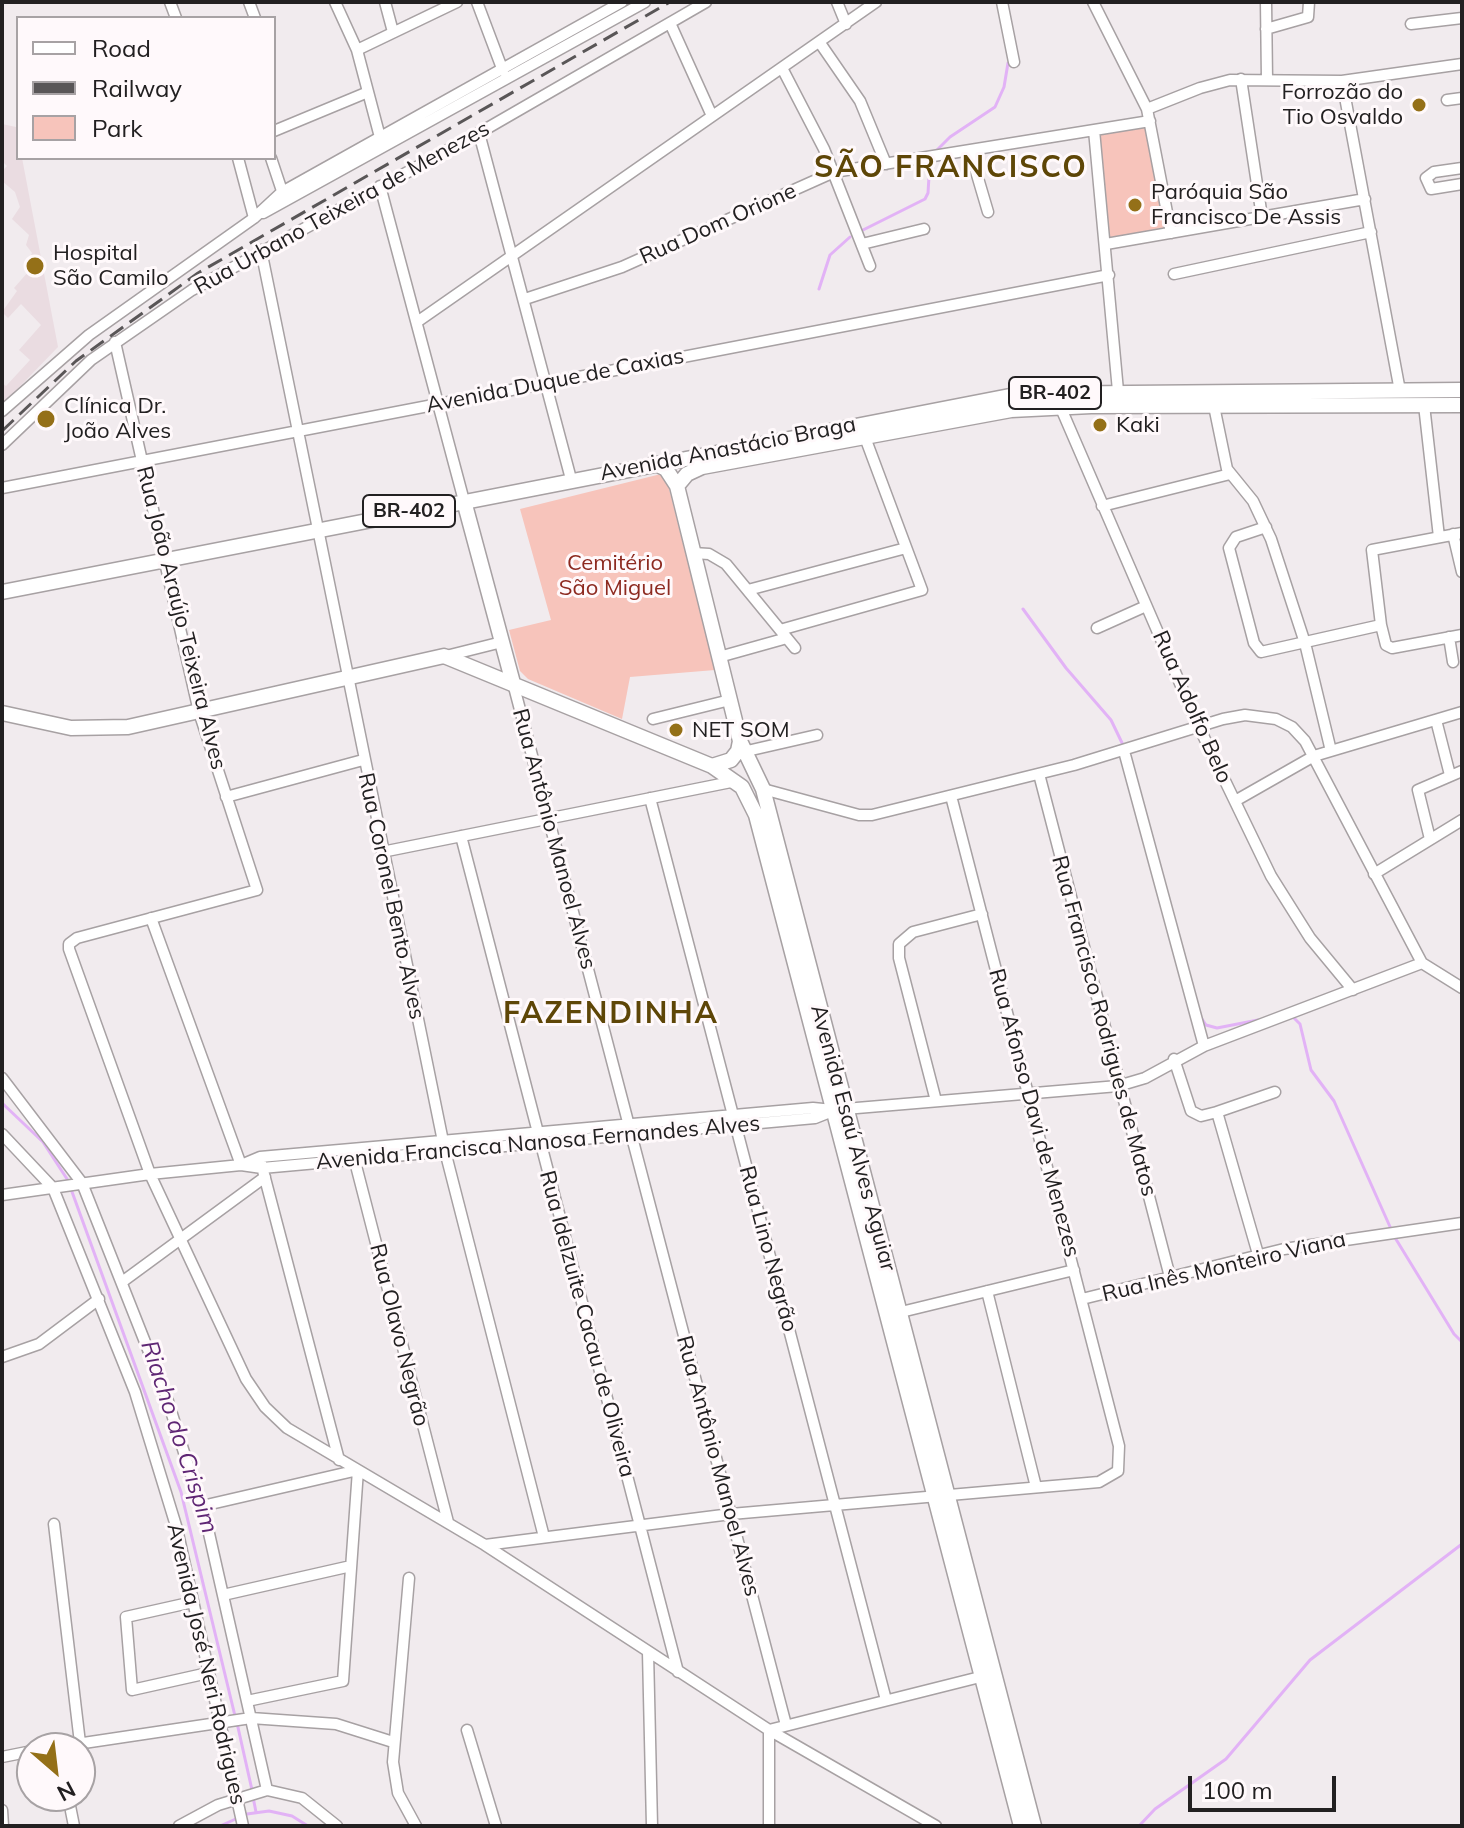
<!DOCTYPE html>
<html>
<head>
<meta charset="utf-8">
<style>
  body { margin:0 }
  #map { position:relative; width:1464px; height:1828px; overflow:hidden; background:#f1ebee; font-family:Mulish,sans-serif }
  canvas { display:block }
  .frame { position:absolute; inset:0; border:4px solid #222021; pointer-events:none }
  .legend { position:absolute; left:16px; top:16px; width:260px; height:144px; box-sizing:border-box; background:#fff9fb; border:2px solid #a7a2a4; margin:0; padding:10px 14px; list-style:none; font-size:24px; color:#222021 }
  .legend li { display:flex; align-items:center; gap:16px; height:40px }
  .legend b { width:40px; border:2px solid #a7a2a4 }
  .north { position:absolute; left:16px; top:1732px; width:80px; height:80px; box-sizing:border-box; background:#fff9fb; border:2px solid #a7a2a4; border-radius:50%; rotate:152deg; font-size:22px; font-weight:700; line-height:32px; text-align:center; color:#222021 }
  .north::after { content:''; display:block; margin:auto; width:28px; height:36px; background:#947018; clip-path:polygon(50% 0,100% 100%,50% 72%,0 100%) }
  .scale { position:absolute; left:1188px; top:1776px; width:148px; height:36px; box-sizing:border-box; border:4px solid #222021; border-top:0; padding-left:10px; font-size:24px; line-height:28px; white-space:nowrap; color:#222021; -webkit-text-stroke:6px #fff9fb; paint-order:stroke }
</style>
</head>
<body>
<div id="map">
<canvas width="1464" height="1828"></canvas>
<div class="frame"></div>
<ul class="legend">
<li><b style="height:10px;background:#fff"></b>Road</li>
<li><b style="height:10px;background:#595657"></b>Railway</li>
<li><b style="height:22px;background:#f7c4bb"></b>Park</li>
</ul>
<div class="north">N</div>
<div class="scale">100 m</div>
</div>
<script>
const ctx = document.querySelector('canvas').getContext('2d');
ctx.lineJoin = 'round';
function fillPath(path, color) { ctx.fillStyle = color; ctx.fill(path, 'evenodd'); }
const poly = rows => new Path2D(rows.map(r => 'M' + r).join(''));
function stroke(path, color, width, dash) { ctx.strokeStyle = color; ctx.lineWidth = width; ctx.lineCap = dash ? 'butt' : 'round'; ctx.setLineDash(dash || []); ctx.stroke(path); }
function drawText(font, color, halo, rows, align = 'center') {
  ctx.font = font + ' Mulish,sans-serif'; ctx.lineWidth = 6; ctx.setLineDash([]); ctx.textBaseline = 'middle'; ctx.strokeStyle = halo; ctx.fillStyle = color; for (const [text, x, y, turn = 0] of rows) {
    ctx.save(); ctx.translate(x, y); ctx.rotate((+turn || 0) * Math.PI / 180); ctx.textAlign = isNaN(turn) ? turn : align; if (halo) ctx.strokeText(text, 0, 0); ctx.fillText(text, 0, 0); ctx.restore();
  }
}
const built = poly([
  [2,124,16,127,18,158,22,158,58,347,2,405,2,383,6,386,30,360,19,350,41,325,21,304,8,318,2,312,17,291,14,288,28,272,25,269,32,253,26,245,29,235,12,219,20,207,15,192,2,181,2,171,7,166,2,161]
]);
const green = poly([
  [1150,121,1171,233,1106,244,1094,130],
  [665,473,715,670,630,677,622,719,528,679,520,671,509,630,551,620,520,509]
]);
const stream = poly([
  [934,153,950,137,995,107,1004,87,1008,63],
  [863,230,925,199,928,193,930,160],
  [819,289,830,255,850,237],
  [1023,609,1066,668,1111,720,1124,747],
  [1200,1016,1206,1025,1217,1028,1258,1020],
  [1293,1017,1300,1024,1311,1070,1334,1101,1391,1229],
  [2,1103,43,1142,69,1182],
  [71,1189,181,1492,235,1716],
  [1394,1236,1454,1334,1462,1342],
  [237,1723,252,1790],
  [253,1797,256,1812],
  [220,1826,247,1814,269,1811,292,1816,308,1826],
  [1139,1826,1155,1809,1226,1759,1310,1660,1462,1544]
]);
const minor = poly([
  [170,2,176,18],
  [249,2,255,18],
  [335,2,357,50,381,141],
  [385,2,393,32],
  [477,2,503,71],
  [837,2,846,24],
  [1002,2,1014,62],
  [1093,2,1147,109,1171,233],
  [1266,2,1267,80],
  [670,23,712,116],
  [1411,24,1462,18],
  [1266,29,1308,17,1309,2],
  [820,43,860,101,886,164],
  [357,50,457,2],
  [782,68,824,149,870,266],
  [1241,79,1262,217],
  [1342,81,1400,391],
  [1447,100,1462,98],
  [1147,109,1200,88,1230,80,1342,81,1462,64],
  [1094,130,1118,391],
  [274,131,368,92],
  [479,133,571,479],
  [970,151,988,212],
  [238,158,254,218],
  [271,158,284,197],
  [1462,168,1434,172,1426,178,1431,189,1462,184],
  [380,186,464,501],
  [263,213,645,2],
  [862,244,924,229],
  [1106,244,1365,199],
  [261,250,445,1151,544,1537],
  [1174,274,1371,232],
  [525,299,622,267,834,172,1150,121],
  [417,322,876,2],
  [115,342,199,712,257,890,77,938,69,944,69,949,150,1174,246,1379,265,1407,287,1428,485,1545,769,1730,936,1826],
  [1424,405,1439,537],
  [1060,406,1198,725,1271,876,1310,938,1353,990],
  [1214,406,1227,469,1253,501,1271,539,1305,643,1331,751],
  [2,411,89,335,254,218,282,192,622,2],
  [2,445,91,360,192,290,479,133,706,2],
  [2,488,1109,275],
  [1102,506,1230,474],
  [1266,527,1236,537,1229,548,1254,643,1261,652,1381,625,1386,645,1392,648,1462,635],
  [1453,534,1462,572],
  [693,553,709,554,726,564,795,648],
  [748,590,906,548],
  [1381,625,1372,550,1462,533],
  [1097,628,1146,606],
  [780,630,922,590,863,432],
  [1449,637,1453,662],
  [446,656,502,642],
  [719,657,787,638],
  [513,683,786,1725],
  [653,719,730,700],
  [1436,720,1450,775],
  [747,751,817,735],
  [1124,751,1204,1046],
  [1039,774,1170,1277],
  [763,789,859,815,872,815,1074,765,1223,719,1245,715,1276,719,1292,727,1305,741,1422,963,1462,988],
  [226,797,363,760],
  [650,798,886,1700],
  [1235,801,1314,756,1462,712],
  [461,836,678,1672],
  [1430,839,1418,790,1462,771],
  [382,852,736,781],
  [1374,874,1462,820],
  [151,918,241,1165],
  [1174,1059,1191,1111,1201,1116,1217,1112,1258,1254],
  [2,1078,82,1183,166,1395,208,1529,267,1790],
  [936,1101,899,958,899,944,913,932,982,914],
  [1217,1112,1275,1092],
  [2,1134,53,1188,135,1392,177,1529,243,1826],
  [353,1154,448,1522],
  [261,1163,339,1460],
  [241,1165,260,1157,351,1149,813,1108,833,1110,1118,1086,1145,1078,1204,1046,1422,963],
  [2,1195,150,1174,241,1165,262,1168,815,1118,830,1112],
  [122,1282,265,1177],
  [987,1291,1036,1487],
  [1082,1299,1284,1249,1462,1223],
  [897,1313,1074,1270],
  [2,1357,39,1344,99,1299],
  [202,1506,358,1470,343,1681,247,1701],
  [54,1524,80,1743],
  [485,1545,731,1514,1099,1482,1118,1471,1119,1446,951,796],
  [409,1578,393,1762,398,1793,416,1826],
  [223,1595,351,1566],
  [193,1602,126,1617,132,1690,208,1673],
  [648,1652,652,1826],
  [467,1730,496,1826],
  [50,1748,251,1718,336,1724,393,1742],
  [2,1757,32,1751],
  [68,1796,74,1826],
  [2,1810,3,1826],
  [179,1826,218,1805,267,1790,302,1798,337,1826],
  [769,1826,769,1730,988,1675]
]);
const major = poly([
  [654,463,666,469,677,486,740,741,763,789,1034,1826],
  [677,486,687,474,702,467,1011,410,1091,406,1462,405],
  [464,501,513,683],
  [2,592,1020,394,1462,390],
  [2,713,71,728,128,727,444,656,712,766,742,787,756,815,1021,1826],
  [712,766,731,760,738,751,740,741]
]);
const rail = poly([
  [2,431,76,361,198,273,670,2]
]);
const markers = [
  [1419,105,8,"#947018"],
  [1135,205,8,"#947018"],
  [35,266,10,"#947018"],
  [46,419,10,"#947018"],
  [1100,425,8,"#947018"],
  [676,730,8,"#947018"]
];
const shields = [
  [1055,393,92],
  [409,511,92]
];
const shieldNames = [
  ["BR-402",1055,393],
  ["BR-402",409,511]
];
const poiNames = [
  ["Forrozão do",1403,92,"right"],
  ["Tio Osvaldo",1403,117,"right"],
  ["Paróquia São",1151,192],
  ["Francisco De Assis",1151,217],
  ["Hospital",53,253],
  ["São Camilo",53,278],
  ["Clínica Dr.",64,406],
  ["João Alves",64,431],
  ["Kaki",1116,425],
  ["NET SOM",692,730]
];
const streetNames = [
  ["Rua Urbano Teixeira de Menezes",342,208,-29],
  ["Rua Dom Orione",718,224,-24],
  ["Avenida Duque de Caxias",555,381,-11],
  ["Avenida Anastácio Braga",728,449,-11],
  ["Rua João Araújo Teixeira Alves",181,618,76],
  ["Rua Adolfo Belo",1192,707,66],
  ["Rua Antônio Manoel Alves",554,839,75],
  ["Rua Coronel Bento Alves",391,896,78],
  ["Rua Francisco Rodrigues de Matos",1104,1026,75],
  ["Rua Afonso Davi de Menezes",1034,1113,75],
  ["Avenida Esaú Alves Aguiar",853,1138,75],
  ["Avenida Francisca Nanosa Fernandes Alves",538,1143,-5],
  ["Rua Lino Negrão",768,1249,75],
  ["Rua Inês Monteiro Viana",1224,1267,-13],
  ["Rua Idelzuite Cacau de Oliveira",587,1324,75],
  ["Rua Olavo Negrão",399,1335,76],
  ["Rua Antônio Manoel Alves",718,1466,75],
  ["Avenida José Neri Rodrigues",206,1664,77]
];
const parkNames = [
  ["Cemitério",615,563],
  ["São Miguel",615,588]
];
const waterNames = [
  ["Riacho do Crispim",179,1437,72]
];
const districtNames = [
  ["SÃO FRANCISCO",951,168],
  ["FAZENDINHA",611,1014]
];
fillPath(built, '#eadce1');
fillPath(green, '#f7c4bb');
stroke(stream, '#e2b2f6', 3);
stroke(minor, '#a7a1a3', 13);
stroke(major, '#a7a1a3', 17);
stroke(minor, '#fff', 10);
stroke(major, '#fff', 14);
stroke(rail, '#595657', 3, [16, 8]);
for (const [x, y, r, color] of markers) { const dot = new Path2D(); dot.arc(x, y, r, 0, 2 * Math.PI); ctx.fillStyle = color; ctx.fill(dot); stroke(dot, '#fff9fb', 3); }
for (const [x, y, w] of shields) { const box = new Path2D(); box.roundRect(x - w / 2, y - 16, w, 32, 6); ctx.fillStyle = '#fff9fb'; ctx.fill(box); stroke(box, '#222021', 2); }
drawText('bold 20px', '#222021', null, shieldNames);
drawText('22px', '#222021', '#fff9fb', poiNames, 'left');
drawText('22px', '#222021', '#fff9fb', streetNames);
drawText('22px', '#8d2a20', '#fff9fb', parkNames);
drawText('italic 24px', '#5f2674', '#fff9fb', waterNames);
ctx.letterSpacing = '2px';
drawText('bold 30px', '#5e4607', '#fff9fb', districtNames);
ctx.letterSpacing = '0px';
</script>
</body>
</html>
